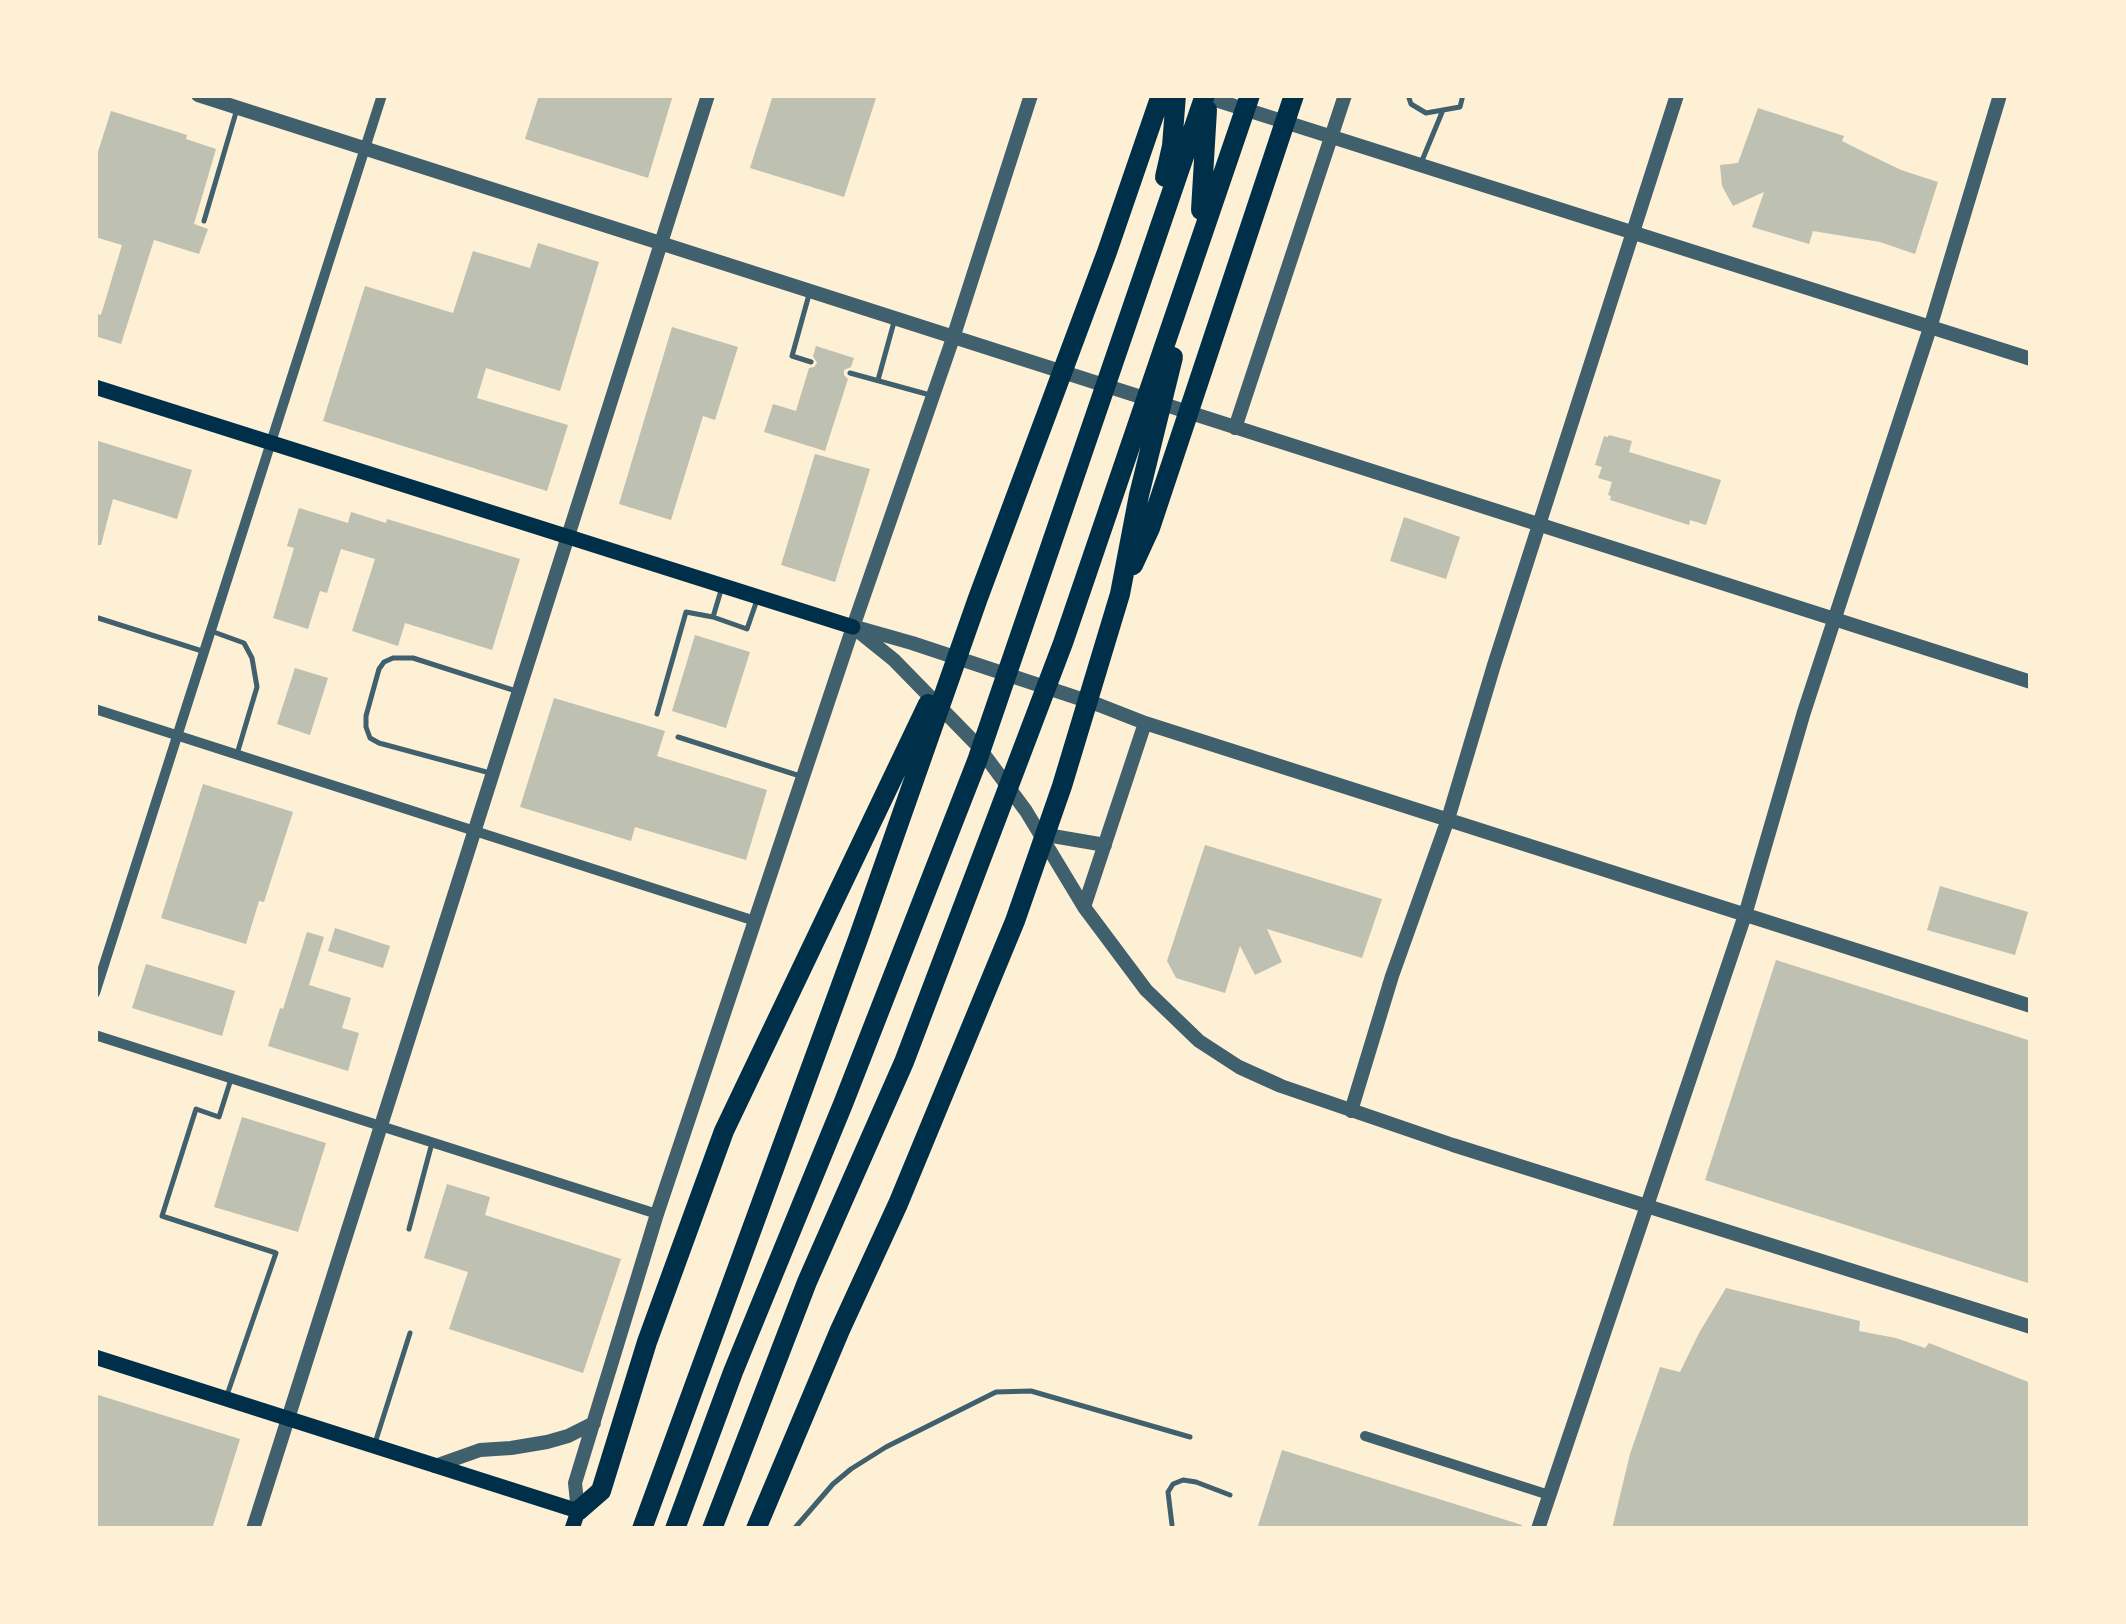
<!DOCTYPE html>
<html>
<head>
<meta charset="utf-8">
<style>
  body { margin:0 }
  #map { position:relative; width:2126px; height:1624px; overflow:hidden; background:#fdf0d5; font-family:"Times New Roman",serif }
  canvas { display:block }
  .frame { position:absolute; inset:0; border:98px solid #fdf0d5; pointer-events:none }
</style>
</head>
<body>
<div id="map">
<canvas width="2126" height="1624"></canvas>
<div class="frame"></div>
</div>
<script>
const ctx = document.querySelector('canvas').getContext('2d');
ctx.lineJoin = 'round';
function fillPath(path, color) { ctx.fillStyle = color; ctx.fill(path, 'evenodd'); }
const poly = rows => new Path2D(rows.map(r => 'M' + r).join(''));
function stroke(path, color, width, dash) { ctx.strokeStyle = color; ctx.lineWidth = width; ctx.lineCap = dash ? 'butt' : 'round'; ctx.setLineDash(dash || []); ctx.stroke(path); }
const building = poly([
  [539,95,673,95,648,178,525,139],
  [773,95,877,95,844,197,750,168],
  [1758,108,1844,136,1842,141,1870,155,1901,170,1938,182,1915,254,1880,242,1813,231,1809,244,1752,227,1764,192,1733,206,1722,186,1720,165,1738,163],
  [111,111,187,135,186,139,216,149,194,224,208,229,199,254,154,240,121,344,95,336,95,324,98,314,101,315,122,245,95,237,95,161],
  [538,243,599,262,560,391,486,368,477,398,568,425,547,491,323,421,365,286,453,313,473,251,530,268],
  [672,327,738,347,715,420,703,416,671,520,619,504],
  [816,346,854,358,851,367,844,370,844,375,848,379,825,451,764,432,773,404,796,411,809,368,814,367,817,363,813,356],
  [1609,435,1632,441,1629,452,1721,480,1706,525,1690,520,1689,525,1610,500,1611,496,1608,495,1612,482,1598,478,1602,467,1595,465,1604,436,1608,437],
  [95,440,192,470,177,519,113,499,101,545,95,545],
  [815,454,870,469,835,582,781,565],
  [299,508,348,523,351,512,386,523,387,519,520,559,492,650,405,623,398,646,352,631,375,559,341,549,327,593,320,591,308,629,273,618,294,548,287,546],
  [1404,517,1460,537,1446,579,1390,561],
  [695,635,750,652,726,728,672,711],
  [295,668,328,678,310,735,277,724],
  [554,698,665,731,657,756,767,790,746,860,635,827,631,841,520,807],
  [203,784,293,812,264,902,259,901,246,944,161,918],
  [1205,845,1382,899,1362,958,1267,929,1282,962,1255,975,1240,946,1225,993,1176,978,1167,961],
  [1940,886,2028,912,2015,955,1927,930],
  [335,928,390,946,383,968,328,951],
  [307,932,324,937,309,985,351,998,342,1028,359,1033,348,1071,268,1046,280,1008,283,1009],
  [1776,960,2031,1041,2031,1284,1705,1180],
  [146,964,235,991,222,1036,132,1008],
  [242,1117,326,1143,298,1232,214,1207],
  [447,1184,490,1197,485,1215,621,1259,583,1373,449,1329,468,1272,424,1258],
  [1726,1288,1860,1321,1859,1331,1896,1338,1925,1348,1929,1343,2031,1383,2031,1529,1612,1529,1630,1454,1660,1367,1680,1372,1699,1333],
  [95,1394,240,1439,212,1529,95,1529],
  [1282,1450,1522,1525,1521,1529,1257,1529]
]);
const service = poly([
  [1408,95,1411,104,1426,113,1460,107,1463,95],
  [1421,163,1443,110],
  [204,221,237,109],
  [810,291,792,356,811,362],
  [850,373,930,395],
  [878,380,894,322],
  [722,587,713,617,747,629,757,600],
  [95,617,202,651],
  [211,631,244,643,252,658,257,687,237,754],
  [657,714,686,612,713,617],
  [678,737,800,776],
  [490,773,379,743,370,738,366,727,366,716,379,669,384,662,393,658,413,658,516,691],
  [409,1229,432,1143],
  [227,1395,276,1253,162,1216,196,1109,219,1117,231,1079],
  [375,1443,410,1333],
  [1172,1525,1168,1492,1173,1484,1183,1480,1196,1482,1230,1495],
  [794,1529,833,1484,851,1469,886,1447,996,1392,1031,1391,1190,1437]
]);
const minor = poly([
  [95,709,755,921],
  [95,993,382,95],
  [95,1035,657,1214],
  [1365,1436,1549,1495]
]);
const tertiary = poly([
  [198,95,2031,682],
  [1200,95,2031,359],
  [1235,428,1345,95],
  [853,627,894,660,977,745,1026,811,1084,907,1146,990,1199,1041,1239,1067,1281,1086,1453,1145,2031,1327],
  [859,628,912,643,1099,705,1145,723,2031,1006],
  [1041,834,1105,845],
  [1084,907,1145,723],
  [1351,1111,1392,976,1448,819,1494,665,1677,95],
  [435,1466,480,1450,511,1448,547,1442,568,1436,594,1423],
  [578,1511,575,1483,657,1214,853,627,953,338,1031,95],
  [253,1529,708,95],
  [1538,1529,1745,915,1804,712,1930,328,2000,95]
]);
const secondary = poly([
  [95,387,853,627],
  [95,1357,578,1511,572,1529]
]);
const motorway = poly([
  [1165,177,1172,146,1176,95],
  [1201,210,1207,110],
  [1133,565,1150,528,1294,95],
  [578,1511,601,1491,647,1342,724,1131,928,704],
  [642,1529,858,939,978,598,1107,252,1161,95],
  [675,1529,733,1372,843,1104,977,761,1205,95],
  [712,1529,807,1282,904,1062,1063,643,1250,95],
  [756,1529,840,1330,898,1204,1015,921,1062,786,1120,594,1139,495,1173,357]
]);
fillPath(building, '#bec0b2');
stroke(service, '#3f606c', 5);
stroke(minor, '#3f606c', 10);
stroke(tertiary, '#3f606c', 14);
stroke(secondary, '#003049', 15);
stroke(motorway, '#003049', 20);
</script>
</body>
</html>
